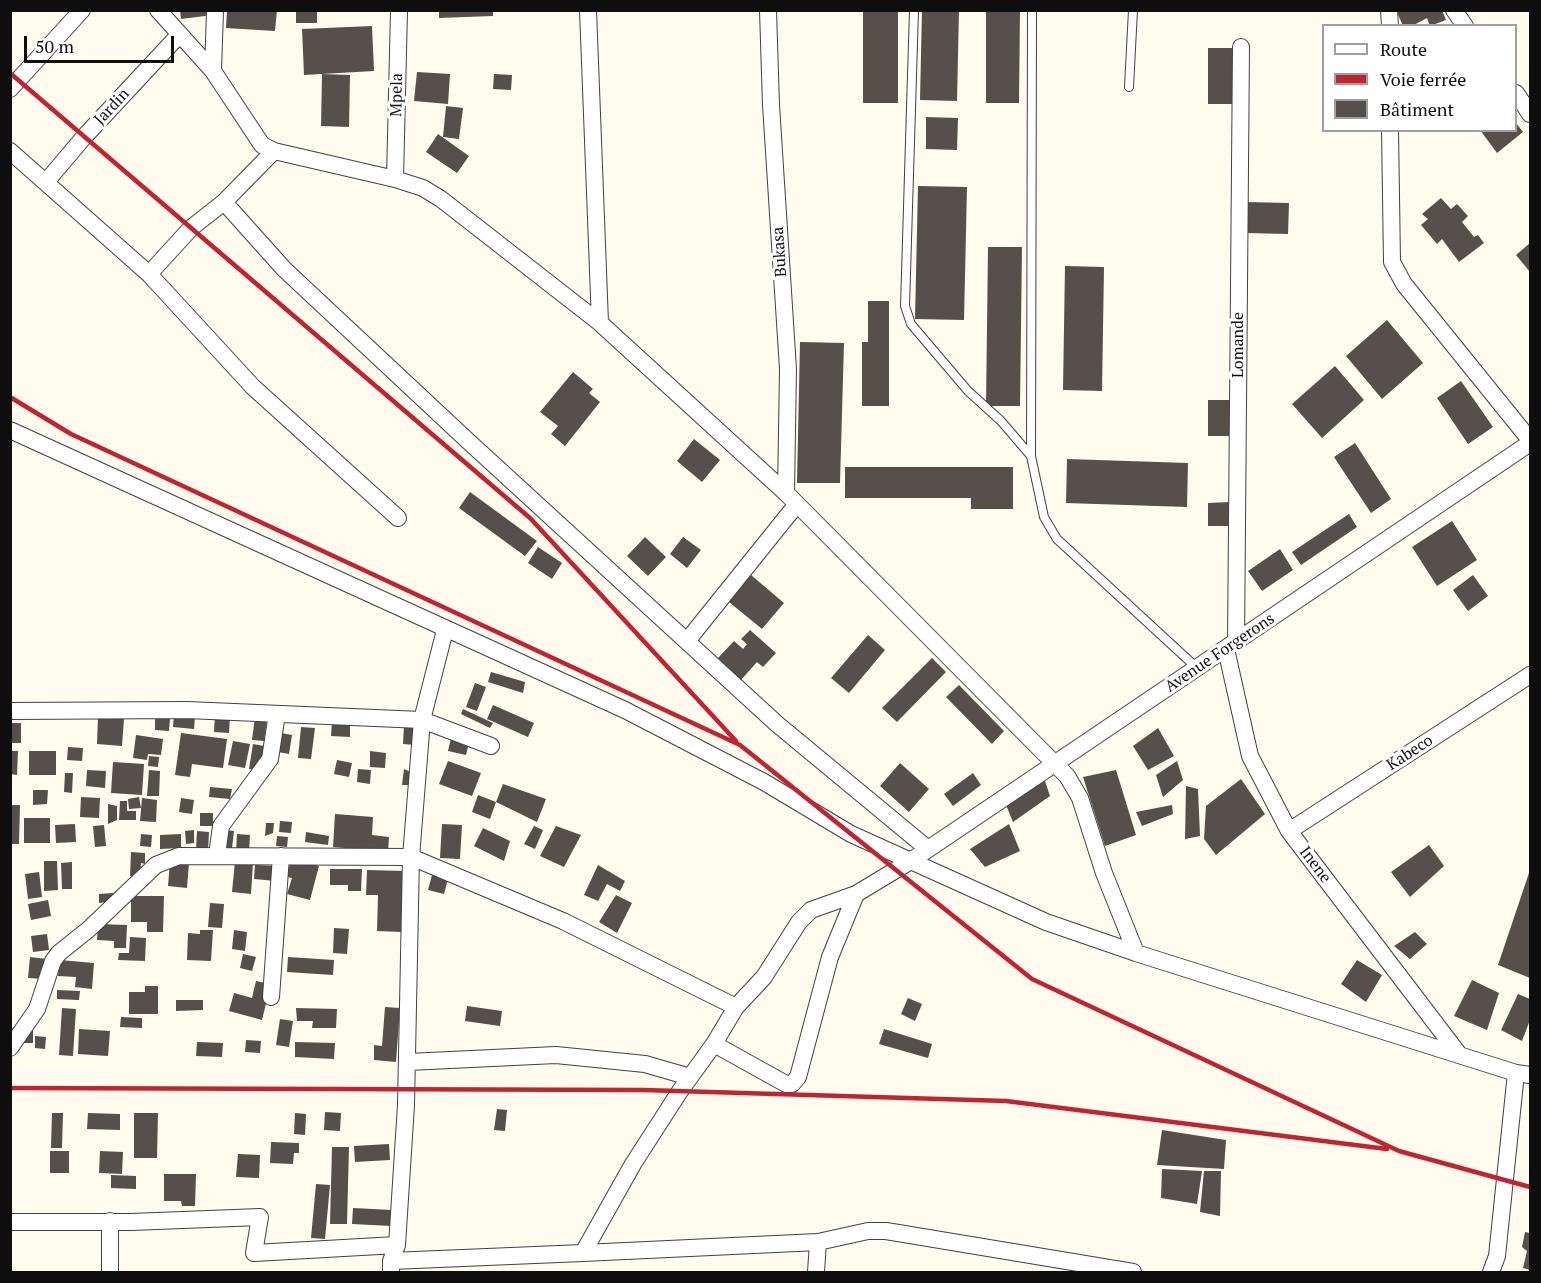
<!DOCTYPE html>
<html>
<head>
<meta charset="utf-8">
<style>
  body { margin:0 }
  #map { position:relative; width:1541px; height:1283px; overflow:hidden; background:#fffbef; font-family:"PT Serif",serif }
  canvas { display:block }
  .frame { position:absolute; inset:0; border:12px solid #0e0e0e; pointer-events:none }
  .legend { position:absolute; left:1322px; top:24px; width:195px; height:108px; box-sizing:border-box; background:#fff; border:2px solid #9f9f9f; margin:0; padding:8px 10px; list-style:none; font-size:18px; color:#0e0e0e }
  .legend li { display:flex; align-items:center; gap:12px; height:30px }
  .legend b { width:30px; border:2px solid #9f9f9f }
  .scale { position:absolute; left:24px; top:36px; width:150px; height:27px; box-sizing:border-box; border:3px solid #0e0e0e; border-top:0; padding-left:8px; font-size:18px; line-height:21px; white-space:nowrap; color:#0e0e0e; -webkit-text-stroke:4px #fff; paint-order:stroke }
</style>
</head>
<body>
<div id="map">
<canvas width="1541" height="1283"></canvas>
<div class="frame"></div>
<ul class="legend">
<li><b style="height:8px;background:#fff"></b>Route</li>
<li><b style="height:8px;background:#c3222e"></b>Voie ferrée</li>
<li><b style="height:16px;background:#574f4a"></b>Bâtiment</li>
</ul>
<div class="scale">50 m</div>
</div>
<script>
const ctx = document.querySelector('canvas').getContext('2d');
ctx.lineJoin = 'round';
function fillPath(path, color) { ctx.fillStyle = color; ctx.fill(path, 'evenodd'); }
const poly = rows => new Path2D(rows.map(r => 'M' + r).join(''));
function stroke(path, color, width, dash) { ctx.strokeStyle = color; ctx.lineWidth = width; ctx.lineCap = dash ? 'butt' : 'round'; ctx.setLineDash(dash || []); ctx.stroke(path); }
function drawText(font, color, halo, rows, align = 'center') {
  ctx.font = font + ' "PT Serif",serif'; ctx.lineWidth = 6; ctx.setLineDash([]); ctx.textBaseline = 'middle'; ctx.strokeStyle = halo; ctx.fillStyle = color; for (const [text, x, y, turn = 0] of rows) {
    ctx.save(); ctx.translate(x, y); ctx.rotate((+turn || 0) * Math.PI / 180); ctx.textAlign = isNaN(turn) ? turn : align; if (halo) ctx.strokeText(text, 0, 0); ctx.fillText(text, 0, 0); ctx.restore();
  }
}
const building = poly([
  [180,10,212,10,213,15,181,19],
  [227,10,277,10,275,31,226,28],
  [296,10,317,10,317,23,296,23],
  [439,10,493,10,493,16,439,18],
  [863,10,898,10,898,103,863,103],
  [922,10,959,10,957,101,920,100],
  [986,10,1020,10,1019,103,986,103],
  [1396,10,1442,10,1446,20,1430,26,1427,18,1412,26,1403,26],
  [372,26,374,71,304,75,302,29],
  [1208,48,1233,48,1232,104,1208,104],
  [417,72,450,74,448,104,414,101],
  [322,74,350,75,349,127,321,126],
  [494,74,512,75,511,90,493,89],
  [446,106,463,108,459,139,443,137],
  [926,117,958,118,957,150,926,149],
  [1516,123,1523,132,1497,153,1480,130,1516,130],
  [438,134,469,156,457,173,426,152],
  [918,186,967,187,964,320,915,319],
  [1441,198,1451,209,1457,204,1468,216,1462,222,1474,237,1478,235,1484,243,1459,262,1442,239,1437,244,1421,225,1428,219,1422,214],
  [1246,202,1289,203,1288,234,1245,233],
  [1530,243,1530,272,1516,255],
  [988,247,1022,247,1020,406,986,406],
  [1065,266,1104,267,1102,391,1063,390],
  [868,301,889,301,889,406,862,406,862,342,868,342],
  [1387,320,1423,363,1382,399,1346,356],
  [800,342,844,343,840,483,797,483],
  [1335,366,1364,400,1322,438,1292,404],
  [573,372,593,389,589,393,600,402,565,446,551,434,558,426,540,412],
  [1461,381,1493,427,1468,444,1437,398],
  [1208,400,1230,400,1230,436,1208,436],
  [694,439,720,460,702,482,677,461],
  [1355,443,1391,499,1371,513,1334,457],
  [1067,459,1188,463,1187,507,1066,503],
  [845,467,1013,467,1013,509,971,509,971,498,845,498],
  [470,492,537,541,525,556,459,508],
  [1230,502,1230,526,1208,526,1208,503],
  [1349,514,1357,527,1301,565,1292,552],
  [1452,521,1477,560,1437,586,1412,547],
  [645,537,666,557,648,576,627,556],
  [683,537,701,550,687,568,670,554],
  [538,547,562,563,552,579,528,563],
  [1280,549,1293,570,1262,591,1248,571],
  [751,575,784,603,762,629,729,602],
  [1473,575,1488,596,1468,611,1453,590],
  [750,630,776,653,763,667,757,662,741,680,718,658,734,641,743,649,747,644,741,639],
  [868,635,885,650,849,693,831,678],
  [932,658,946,672,897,722,882,708],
  [491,672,525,682,523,693,488,682],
  [475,683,486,687,477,711,466,707],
  [959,685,1004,731,992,744,946,697],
  [493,705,534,723,528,737,487,719],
  [463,709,493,723,490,728,461,714],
  [174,714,195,716,194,729,173,727],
  [215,715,230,716,229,733,214,732],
  [98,717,124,719,122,746,97,744],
  [155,717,170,718,169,731,155,730],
  [255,717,267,718,264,741,252,740],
  [332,721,350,721,350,737,331,736],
  [10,723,21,723,21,743,10,743],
  [404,726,417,727,416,745,403,744],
  [301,727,315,728,311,759,298,758],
  [1158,728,1174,756,1148,770,1133,746],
  [181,733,227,739,223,768,192,764,190,777,175,775],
  [281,733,292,735,289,754,278,752],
  [136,735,163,739,161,755,148,754,147,760,133,758],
  [451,738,469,743,466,755,448,751],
  [233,741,250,744,245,768,228,765],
  [253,744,264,746,260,770,249,769],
  [68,747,83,748,82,761,67,760],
  [10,751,18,751,17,775,10,774],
  [29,751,56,751,56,775,29,775],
  [370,751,386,753,385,768,370,767],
  [149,756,159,757,158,767,148,766],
  [337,760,352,763,349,777,334,774],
  [448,761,481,773,472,796,439,784],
  [1177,761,1183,780,1163,797,1156,775],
  [113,762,144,764,142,795,111,793],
  [900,763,929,789,909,812,880,786],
  [358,769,371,770,370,784,357,782],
  [404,769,411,772,410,785,402,785],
  [87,770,106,771,105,788,86,786],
  [149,770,160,771,159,796,147,796],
  [1116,770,1136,835,1105,846,1083,777],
  [65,773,73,773,72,793,64,792],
  [973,773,981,785,953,806,944,794],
  [1241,779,1265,814,1216,855,1204,839,1206,806],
  [1045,781,1050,796,1013,822,1006,805],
  [503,784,546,799,537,822,496,802],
  [1186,786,1198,789,1200,836,1185,839],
  [210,787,232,789,230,799,209,797],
  [33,790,48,790,47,804,33,805],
  [478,795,496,802,490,819,472,812],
  [81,797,100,798,99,818,80,817],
  [139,797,141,808,129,809,128,799],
  [142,798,157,800,156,822,140,821],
  [181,798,194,800,192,814,179,812],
  [120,801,127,801,127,811,136,811,136,820,119,820],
  [108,804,117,806,117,820,108,824],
  [10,805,20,805,19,844,10,844],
  [1172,805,1173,814,1142,826,1136,812],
  [200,813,213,813,213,826,200,826],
  [335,814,373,817,372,835,389,837,388,852,333,847],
  [24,818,50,818,50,843,24,843],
  [280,821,292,822,291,833,279,832],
  [266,823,274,823,273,833,265,836],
  [75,824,76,842,56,843,55,825],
  [442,824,462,825,460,859,440,858],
  [1009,824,1020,851,985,867,970,849],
  [104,825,106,846,95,847,93,826],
  [534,826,543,830,535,849,524,844],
  [556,826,581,835,564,867,540,856],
  [483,828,510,841,504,861,474,846],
  [194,830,194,843,186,844,185,831],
  [223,830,234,831,232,848,221,847],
  [197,831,209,832,208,852,196,851],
  [306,832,329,836,328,845,305,842],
  [141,834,152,835,151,847,140,846],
  [181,834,181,848,160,849,160,835],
  [237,834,250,835,249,852,236,852],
  [277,836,288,837,287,847,276,846],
  [1429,845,1444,866,1410,897,1391,872],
  [131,852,145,853,145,864,141,863,140,877,130,876],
  [291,859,319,866,310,900,287,894,292,878,287,877],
  [44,861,57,861,58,890,44,891],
  [235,861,253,862,251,894,232,892],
  [72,862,72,889,62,889,61,863],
  [170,862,189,863,187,888,168,886],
  [255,865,277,866,276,881,254,879],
  [598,865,625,881,620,891,607,884,598,901,584,895],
  [330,869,362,869,361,891,348,891,348,885,330,885],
  [367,870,404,871,402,932,377,931,378,895,366,895],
  [1530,870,1530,978,1498,965],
  [39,872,42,897,28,899,25,874],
  [432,875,448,879,444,894,428,890],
  [113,893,114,901,99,903,99,894],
  [616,895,632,903,617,933,599,922],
  [131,896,164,896,163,932,147,932,147,922,131,922],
  [48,900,51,916,31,920,28,904],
  [210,903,224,904,222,928,208,927],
  [98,924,127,925,126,948,114,948,114,941,97,940],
  [334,928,349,929,347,954,333,953],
  [200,930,213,930,211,961,187,960,188,933,200,934],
  [234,930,247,932,245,951,232,949],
  [1415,932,1427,944,1410,959,1394,946],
  [47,934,49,950,33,952,31,936],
  [130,937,146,938,145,961,118,960,119,953,129,953],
  [243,954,256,957,252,971,240,968],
  [30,957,47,959,45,979,28,978],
  [288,957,334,960,333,975,287,972],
  [60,960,94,963,92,989,75,987,76,977,58,976],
  [1357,960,1382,975,1366,1002,1341,984],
  [1472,980,1499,993,1487,1030,1454,1016],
  [256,981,265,983,263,989,269,991,262,1020,229,1011,234,993,252,998],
  [145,986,158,986,158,1014,129,1014,129,992,145,992],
  [57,990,80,991,79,1000,57,999],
  [1518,994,1530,999,1530,1020,1522,1041,1501,1030],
  [908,998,922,1004,915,1021,901,1014],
  [176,1000,203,1000,203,1010,176,1011],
  [467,1006,502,1011,500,1026,465,1021],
  [385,1007,400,1008,396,1062,374,1060,374,1045,382,1046],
  [62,1008,76,1009,73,1056,59,1055],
  [296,1008,337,1009,336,1028,312,1028,313,1021,297,1021],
  [121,1017,142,1018,142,1028,120,1027],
  [280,1019,293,1021,289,1047,276,1045],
  [33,1027,33,1043,22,1043],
  [79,1029,110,1031,108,1056,78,1054],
  [884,1029,932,1044,928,1058,879,1044],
  [35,1036,46,1037,45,1049,35,1048],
  [246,1040,261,1041,260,1053,245,1052],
  [197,1042,223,1043,222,1057,196,1056],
  [295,1042,335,1043,334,1059,295,1057],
  [497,1109,507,1110,505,1131,494,1130],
  [325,1112,341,1113,340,1131,324,1130],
  [52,1113,63,1113,62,1148,51,1148],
  [88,1113,120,1114,120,1130,87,1129],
  [134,1113,158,1113,157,1158,134,1158],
  [295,1113,306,1114,305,1135,294,1134],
  [1162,1130,1226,1140,1224,1169,1157,1165],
  [271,1142,299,1143,299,1153,294,1153,293,1164,270,1163],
  [389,1144,390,1160,355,1162,354,1146],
  [332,1147,349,1147,347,1224,330,1224],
  [50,1151,69,1151,69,1173,50,1173],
  [100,1151,123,1152,122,1174,99,1173],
  [238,1154,260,1155,259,1178,236,1177],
  [1162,1169,1202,1171,1197,1204,1161,1198],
  [1204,1171,1221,1171,1220,1216,1200,1212],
  [164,1174,196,1174,195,1206,182,1206,181,1201,164,1201],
  [111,1175,136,1176,136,1189,111,1188],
  [316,1184,330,1185,325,1239,311,1238],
  [353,1208,392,1210,391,1226,352,1224],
  [1525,1232,1530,1233,1530,1270,1523,1268,1527,1251,1522,1247]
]);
const service = poly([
  [914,10,905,306,911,324,968,391,1001,421,1031,456,1044,517,1057,539,1197,668],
  [1129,87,1133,10],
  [1031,456,1032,10]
]);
const minor = poly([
  [158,10,213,71,262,145,274,151,395,179,423,188,441,199,600,323,786,493,1067,776,1080,798,1104,873,1136,953],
  [588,10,600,323],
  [768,10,771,105,788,369,786,493],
  [1389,10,1390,26],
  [1454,10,1465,26],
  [213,71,215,10],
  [10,89,82,10],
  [1516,93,1530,114],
  [1390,130,1392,262,1404,284,1530,440],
  [10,151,149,274,253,387,398,518],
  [395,179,399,10],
  [46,182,84,137,180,34],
  [224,202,284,269,468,441,777,724,928,849],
  [149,274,191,228,224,202,274,151],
  [10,430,625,710,764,782,851,834,1046,922,1136,953,1516,1073,1530,1075],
  [687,641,797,504],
  [1236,643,1241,47],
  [1226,649,1250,756,1289,831,1458,1053],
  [10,711,187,710,422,720,491,746],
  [1289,831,1530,675],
  [217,855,221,826,270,759,277,714],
  [271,997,281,856],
  [714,1044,786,1084,792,1084,798,1077,830,957,856,894],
  [10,1048,37,1009,53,961,59,953,89,929,156,865,179,856,411,857,563,921,736,1007,764,977,799,922,811,910,856,894,909,862,1530,443],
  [408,1062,556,1055,645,1064,690,1077],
  [110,1221,110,1272],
  [10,1222,131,1222,260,1217,254,1253,397,1245],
  [818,1242,868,1231,886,1231,1133,1272],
  [583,1253,818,1242,816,1272],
  [391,1261,583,1253,633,1164,680,1091,714,1044,736,1007],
  [391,1272,391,1261,397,1245,406,1105,411,857,422,720,445,630],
  [1491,1272,1497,1256,1516,1073]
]);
const rail = poly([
  [10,73,530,518,736,741],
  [10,397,71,434,740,745,1032,979,1399,1151,1530,1187],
  [10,1088,644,1090,1006,1101,1387,1149]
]);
const streetNames = [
  ["Mpela",397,95,-89],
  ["Jardin",112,107,-47],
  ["Bukasa",780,252,-94],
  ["Lomande",1238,345,-90],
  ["Avenue Forgerons",1220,653,-34],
  ["Kabeco",1410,753,-33],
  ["Inene",1315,865,53]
];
fillPath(building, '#574f4a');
stroke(service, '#414141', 10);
stroke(minor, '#414141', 18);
stroke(service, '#fff', 8);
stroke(minor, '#fff', 16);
stroke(rail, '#c3222e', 4.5);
drawText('16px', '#0e0e0e', '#fff', streetNames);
</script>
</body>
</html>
